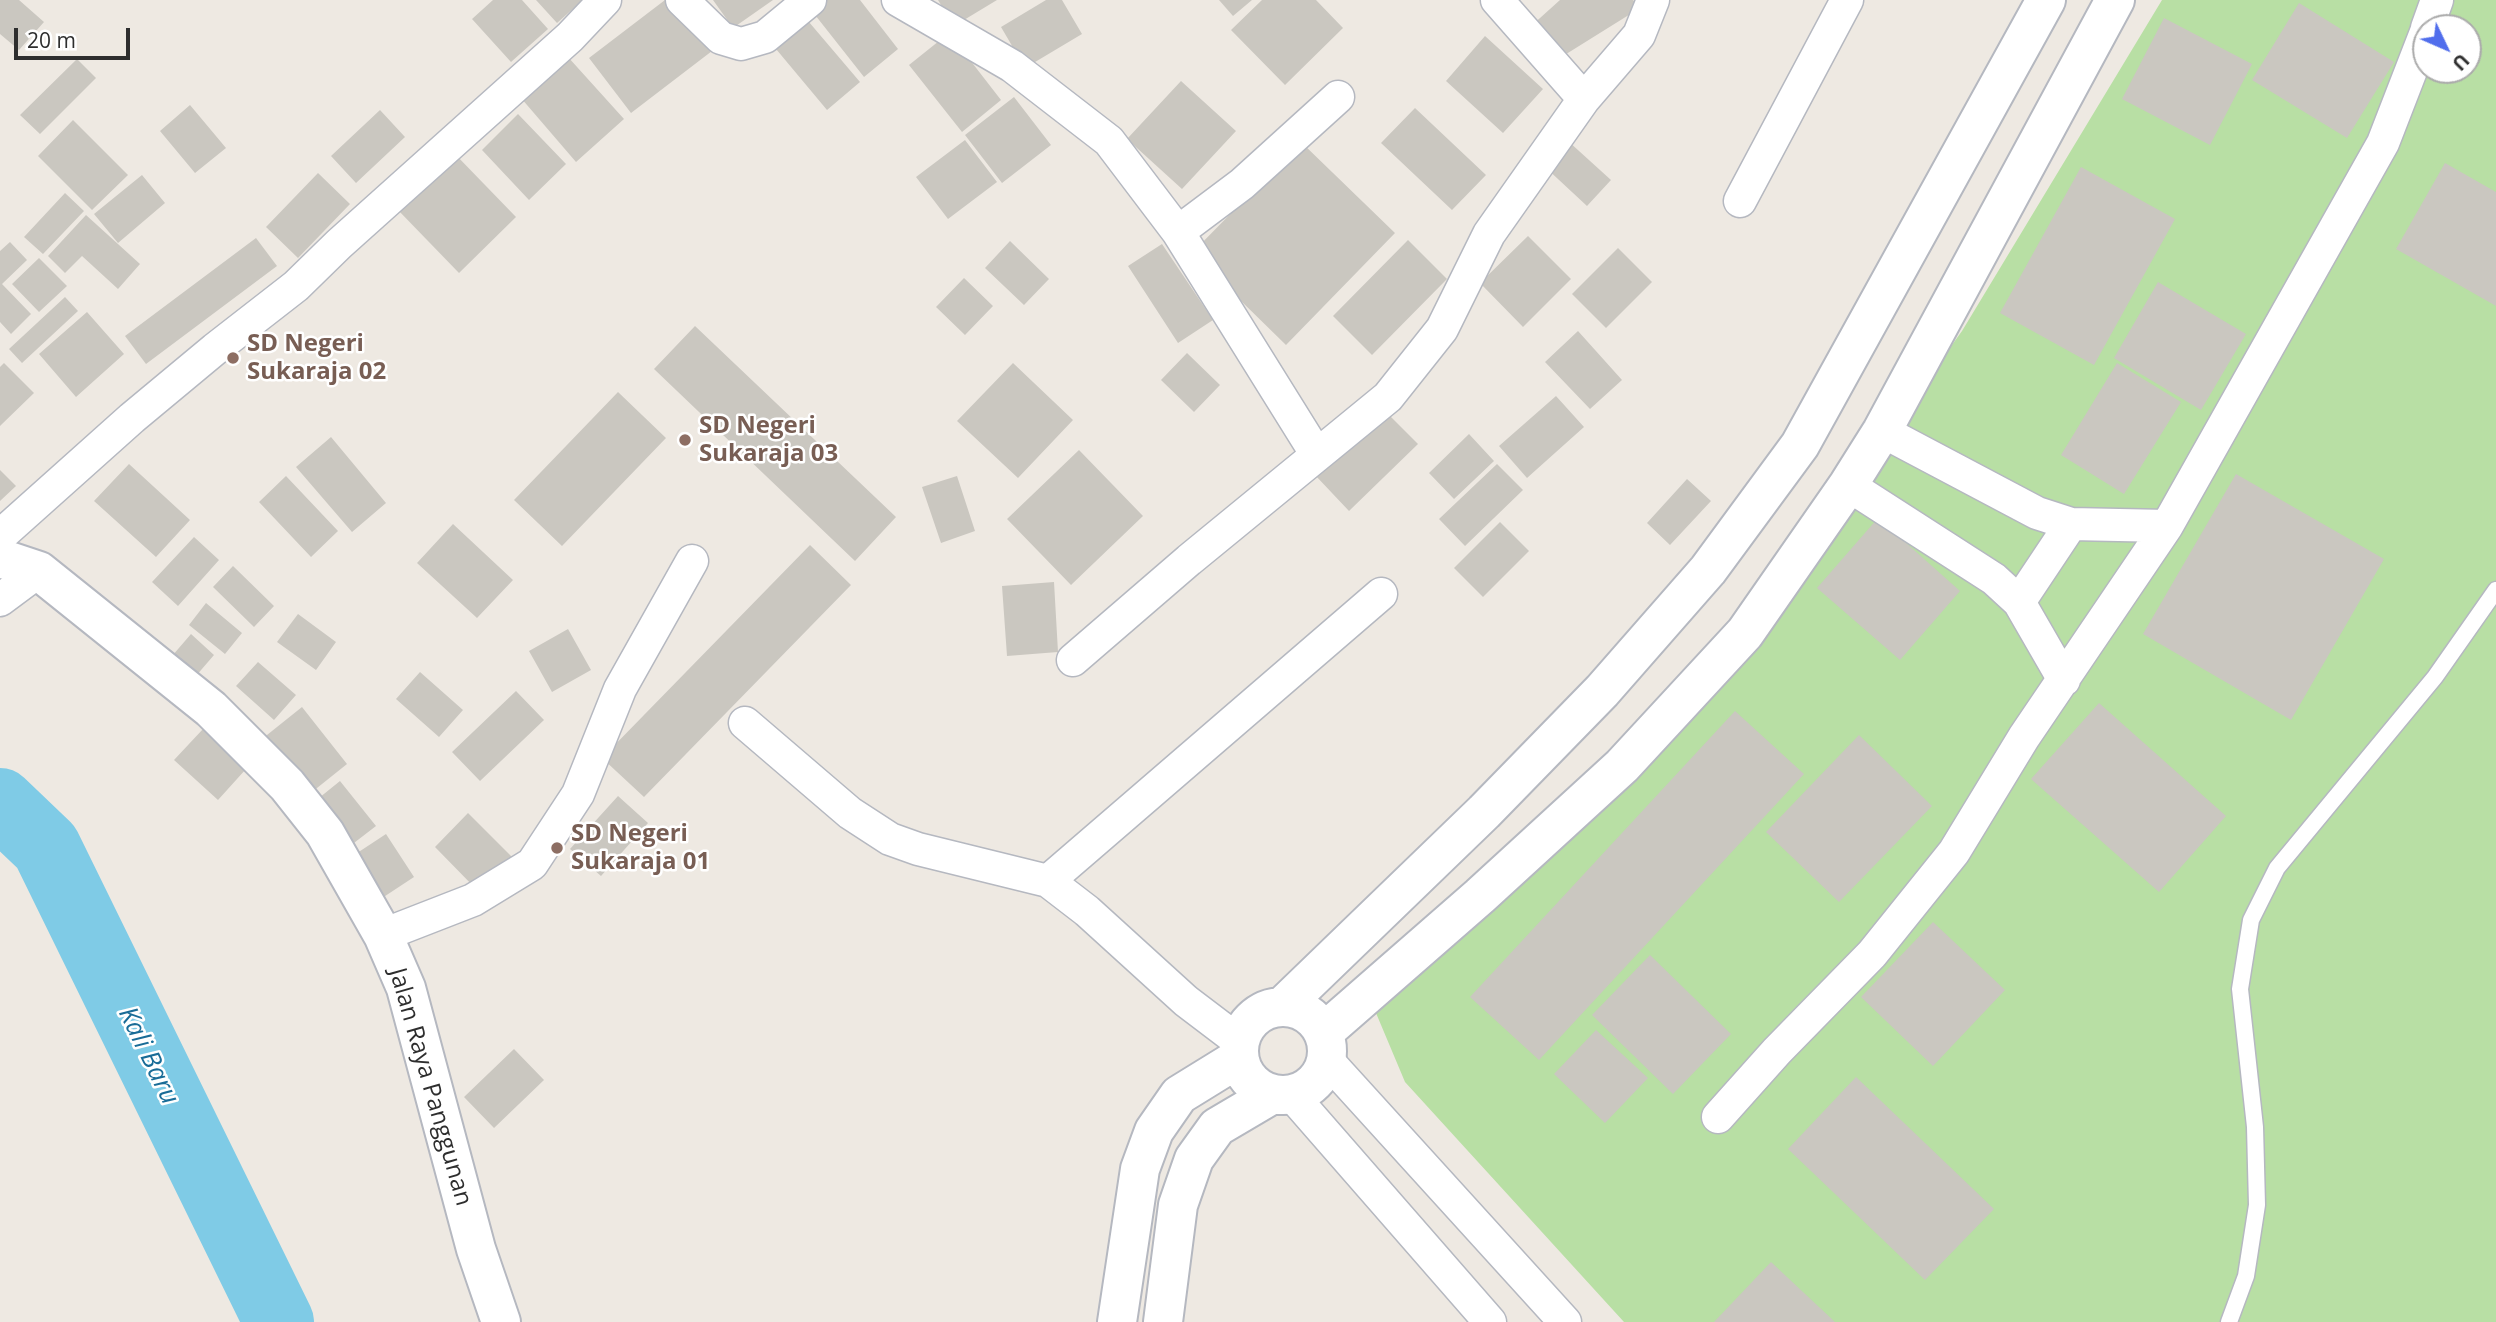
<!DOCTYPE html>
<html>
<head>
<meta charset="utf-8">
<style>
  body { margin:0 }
  #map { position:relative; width:2496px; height:1322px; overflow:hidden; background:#eee9e2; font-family:"Open Sans",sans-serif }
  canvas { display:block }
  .north { position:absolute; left:2412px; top:14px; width:70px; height:70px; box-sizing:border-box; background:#fff; border:2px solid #ababab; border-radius:50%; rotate:134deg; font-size:19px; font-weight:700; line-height:28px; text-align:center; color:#2e2e2e }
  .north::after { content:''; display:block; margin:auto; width:24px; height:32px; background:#516eec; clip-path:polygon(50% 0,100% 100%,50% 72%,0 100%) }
  .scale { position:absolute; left:14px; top:28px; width:116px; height:32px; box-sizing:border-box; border:4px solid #2e2e2e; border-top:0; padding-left:9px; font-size:21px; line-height:24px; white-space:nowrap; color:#2e2e2e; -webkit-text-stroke:5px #fff; paint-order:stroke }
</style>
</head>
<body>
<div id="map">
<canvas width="2496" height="1322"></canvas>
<div class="north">U</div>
<div class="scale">20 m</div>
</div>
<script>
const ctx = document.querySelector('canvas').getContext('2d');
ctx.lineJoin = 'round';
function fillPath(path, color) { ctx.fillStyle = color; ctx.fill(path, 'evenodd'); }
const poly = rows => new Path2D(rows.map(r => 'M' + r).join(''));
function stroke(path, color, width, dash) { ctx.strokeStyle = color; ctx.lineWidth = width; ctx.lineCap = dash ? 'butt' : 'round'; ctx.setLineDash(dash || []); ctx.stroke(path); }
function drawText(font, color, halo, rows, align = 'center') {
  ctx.font = font + ' "Open Sans",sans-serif'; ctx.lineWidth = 5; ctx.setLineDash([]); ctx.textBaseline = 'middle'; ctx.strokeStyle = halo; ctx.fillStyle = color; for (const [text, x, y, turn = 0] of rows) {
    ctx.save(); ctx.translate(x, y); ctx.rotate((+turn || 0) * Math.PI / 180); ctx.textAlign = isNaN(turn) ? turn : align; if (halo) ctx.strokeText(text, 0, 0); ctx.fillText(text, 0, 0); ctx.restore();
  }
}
const green = poly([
  [2162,0,2496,0,2496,1322,1624,1322,1405,1082,1376,1013,1428,937,1779,585,1962,331],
  [2426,28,2468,28,2468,70,2426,70]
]);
const river = poly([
  [0,803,46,847,279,1322]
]);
const building = poly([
  [0,0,19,0,44,22,19,50,0,34],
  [493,0,522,0,548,29,511,62,472,19],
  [536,0,583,0,557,23],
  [665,0,672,0,712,51,631,113,589,58],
  [713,0,773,0,733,28],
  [817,0,860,0,898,49,864,77,808,6],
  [938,0,997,0,954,26],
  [1046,0,1062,0,1082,34,1025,68,1001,27],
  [1219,0,1252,0,1233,16],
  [1262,0,1316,0,1343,28,1285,85,1231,30],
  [1560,0,1633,0,1640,8,1563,56,1530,27],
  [2299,3,2394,62,2347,138,2252,80],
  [803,15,860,82,827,110,771,43],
  [2164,18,2252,64,2210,145,2122,99],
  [949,33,1001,100,962,132,909,65],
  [1485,36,1543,89,1503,133,1446,81],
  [568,57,624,119,576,162,521,98],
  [77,59,96,78,40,134,20,115],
  [1181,81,1236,131,1182,189,1127,139],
  [1014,97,1051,145,1002,183,965,135],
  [190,105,226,148,195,173,160,131],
  [1415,108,1486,175,1452,210,1381,143],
  [380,110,405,137,356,183,331,156],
  [518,114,566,164,529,200,482,150],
  [73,120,128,175,92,210,38,156],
  [965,140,997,182,948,219,916,177],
  [1568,141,1611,180,1587,206,1544,166],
  [1301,142,1395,233,1286,345,1192,253],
  [454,153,516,217,459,273,397,209],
  [2445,163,2496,192,2496,306,2396,249],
  [2081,167,2175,219,2094,365,2000,313],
  [318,173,350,204,298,258,266,227],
  [142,175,165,203,118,243,94,214],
  [65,193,84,211,43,254,24,237],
  [86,215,140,264,118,289,82,256,65,273,48,256],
  [1528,236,1571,279,1523,327,1480,283],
  [256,238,277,266,146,364,125,336],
  [1408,240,1447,279,1372,355,1333,316],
  [1010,241,1049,279,1024,305,985,268],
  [10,242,27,260,2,284,31,314,11,334,0,322,0,251],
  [1162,244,1213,320,1178,343,1128,266],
  [1618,248,1652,282,1606,328,1572,294],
  [39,258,67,286,39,312,12,284],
  [964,278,993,306,965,335,936,307],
  [2158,282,2246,334,2201,410,2114,358],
  [65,297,78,311,22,363,9,349],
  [87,312,124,354,76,397,39,354],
  [695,326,896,517,855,561,654,369],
  [1578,331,1622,380,1590,409,1545,362],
  [1187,353,1220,385,1194,412,1161,380],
  [4,363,34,393,0,426,0,367],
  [1013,363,1073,420,1018,478,957,421],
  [2117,363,2181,402,2124,494,2061,455],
  [618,392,666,438,562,546,514,500],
  [1556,396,1584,427,1527,478,1499,446],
  [1383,409,1418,444,1349,511,1315,475],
  [1469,434,1494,461,1454,499,1429,473],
  [331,437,386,503,352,532,296,467],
  [1079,450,1143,516,1071,585,1007,519],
  [129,464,190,520,156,557,94,501],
  [1497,464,1523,490,1465,546,1439,519],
  [0,470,16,486,0,501],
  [2236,474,2384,559,2291,720,2143,634],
  [286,476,338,531,311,557,259,502],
  [957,476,975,531,941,543,922,487],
  [1687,479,1711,501,1670,545,1647,523],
  [1878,518,1960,591,1900,660,1817,588],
  [1500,522,1529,551,1483,597,1454,568],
  [453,524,513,580,477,618,417,563],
  [194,537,219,560,178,606,152,582],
  [810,545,851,585,644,797,602,758],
  [233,566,274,606,254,627,213,587],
  [1054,582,1058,652,1007,656,1002,586],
  [206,603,242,633,225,654,189,625],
  [298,614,336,642,316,670,277,642],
  [568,629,591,670,552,692,529,651],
  [191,634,214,655,189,684,166,663],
  [258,662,296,695,274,720,236,686],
  [420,672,463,710,439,737,396,699],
  [516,691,544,720,480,781,452,752],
  [2099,703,2226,816,2159,892,2031,779],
  [302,707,347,764,302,800,257,743],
  [1735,711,1804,774,1539,1060,1470,997],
  [203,729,246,769,218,800,174,760],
  [1859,735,1932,806,1839,902,1766,832],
  [340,781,376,826,350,846,314,802],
  [618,796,648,823,601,876,570,849],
  [468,813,512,857,478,891,435,847],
  [386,834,414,877,373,904,345,861],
  [1933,922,2005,990,1933,1066,1861,997],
  [1650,955,1731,1034,1673,1094,1592,1015],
  [1596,1030,1648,1078,1605,1123,1554,1074],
  [514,1049,544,1080,494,1128,464,1097],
  [1856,1077,1994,1209,1925,1280,1788,1149],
  [1771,1262,1835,1322,1714,1322]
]);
const service = poly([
  [2229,1322,2246,1276,2257,1205,2255,1127,2240,989,2251,920,2277,868,2435,677,2496,590]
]);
const minor = poly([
  [682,0,721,38,741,44,765,37,810,0],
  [898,0,1012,66,1109,141,1178,232,1317,455],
  [1497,0,1584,99],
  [2427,28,2437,0],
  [1740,201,1847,0],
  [1178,232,1242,184,1338,97],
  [1882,431,2037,513,2071,524,2167,526],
  [1848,485,1994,579,2019,602,2064,680],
  [0,536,132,418,215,349,296,286,339,244,570,37,605,0],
  [0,600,39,571],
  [2019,602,2071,524],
  [1073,660,1189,560,1388,397,1442,329,1489,234,1584,99,1639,35,1653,0],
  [745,723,850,813,890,839,918,849,1048,881,1087,911,1186,1001,1240,1042],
  [1048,881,1381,594],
  [383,935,473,900,532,864,578,794,620,689,692,561],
  [1326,1059,1565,1322],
  [1291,1094,1490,1322],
  [1718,1117,1777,1051,1872,954,1954,852,2024,737,2167,526,2383,143,2426,32]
]);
const tertiary = poly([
  [0,558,39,571,211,709,287,785,325,833,383,935,406,988,476,1249,501,1322],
  [1282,1007,1484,812,1602,691,1708,570,1800,445,2046,0],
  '1239 1051a44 44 0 1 1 88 0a44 44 0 1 1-88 0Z',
  [1323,1033,1480,896,1622,766,1745,633,1848,485,1882,431,2115,0],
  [1117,1322,1140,1169,1154,1131,1179,1095,1239,1058],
  [1163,1322,1178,1205,1194,1159,1217,1127,1273,1094]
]);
const markers = [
  [233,358,7,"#8d6e63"],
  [685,440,7,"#8d6e63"],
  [557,848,7,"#8d6e63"]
];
const educationNames = [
  ["SD Negeri",247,344],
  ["Sukaraja 02",247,372],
  ["SD Negeri",699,426],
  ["Sukaraja 03",699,454],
  ["SD Negeri",571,834],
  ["Sukaraja 01",571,862]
];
const streetNames = [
  ["Jalan Raya Panggunan",430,1087,74]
];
const waterNames = [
  ["Kali Baru",148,1056,64]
];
fillPath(green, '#b8dfa4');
stroke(river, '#7fcbe6', 70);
fillPath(building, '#cac7c0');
stroke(service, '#b5b8c0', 19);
stroke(minor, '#b5b8c0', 35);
stroke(tertiary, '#b5b8c0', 42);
stroke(service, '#fff', 16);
stroke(minor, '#fff', 32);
stroke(tertiary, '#fff', 38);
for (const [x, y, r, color] of markers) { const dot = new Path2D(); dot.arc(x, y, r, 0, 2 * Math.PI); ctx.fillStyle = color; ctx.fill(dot); stroke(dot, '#fff', 2.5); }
drawText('bold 24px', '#785e54', '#fff', educationNames, 'left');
drawText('24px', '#2e2e2e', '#fff', streetNames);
drawText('italic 26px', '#196c97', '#fff', waterNames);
</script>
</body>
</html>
